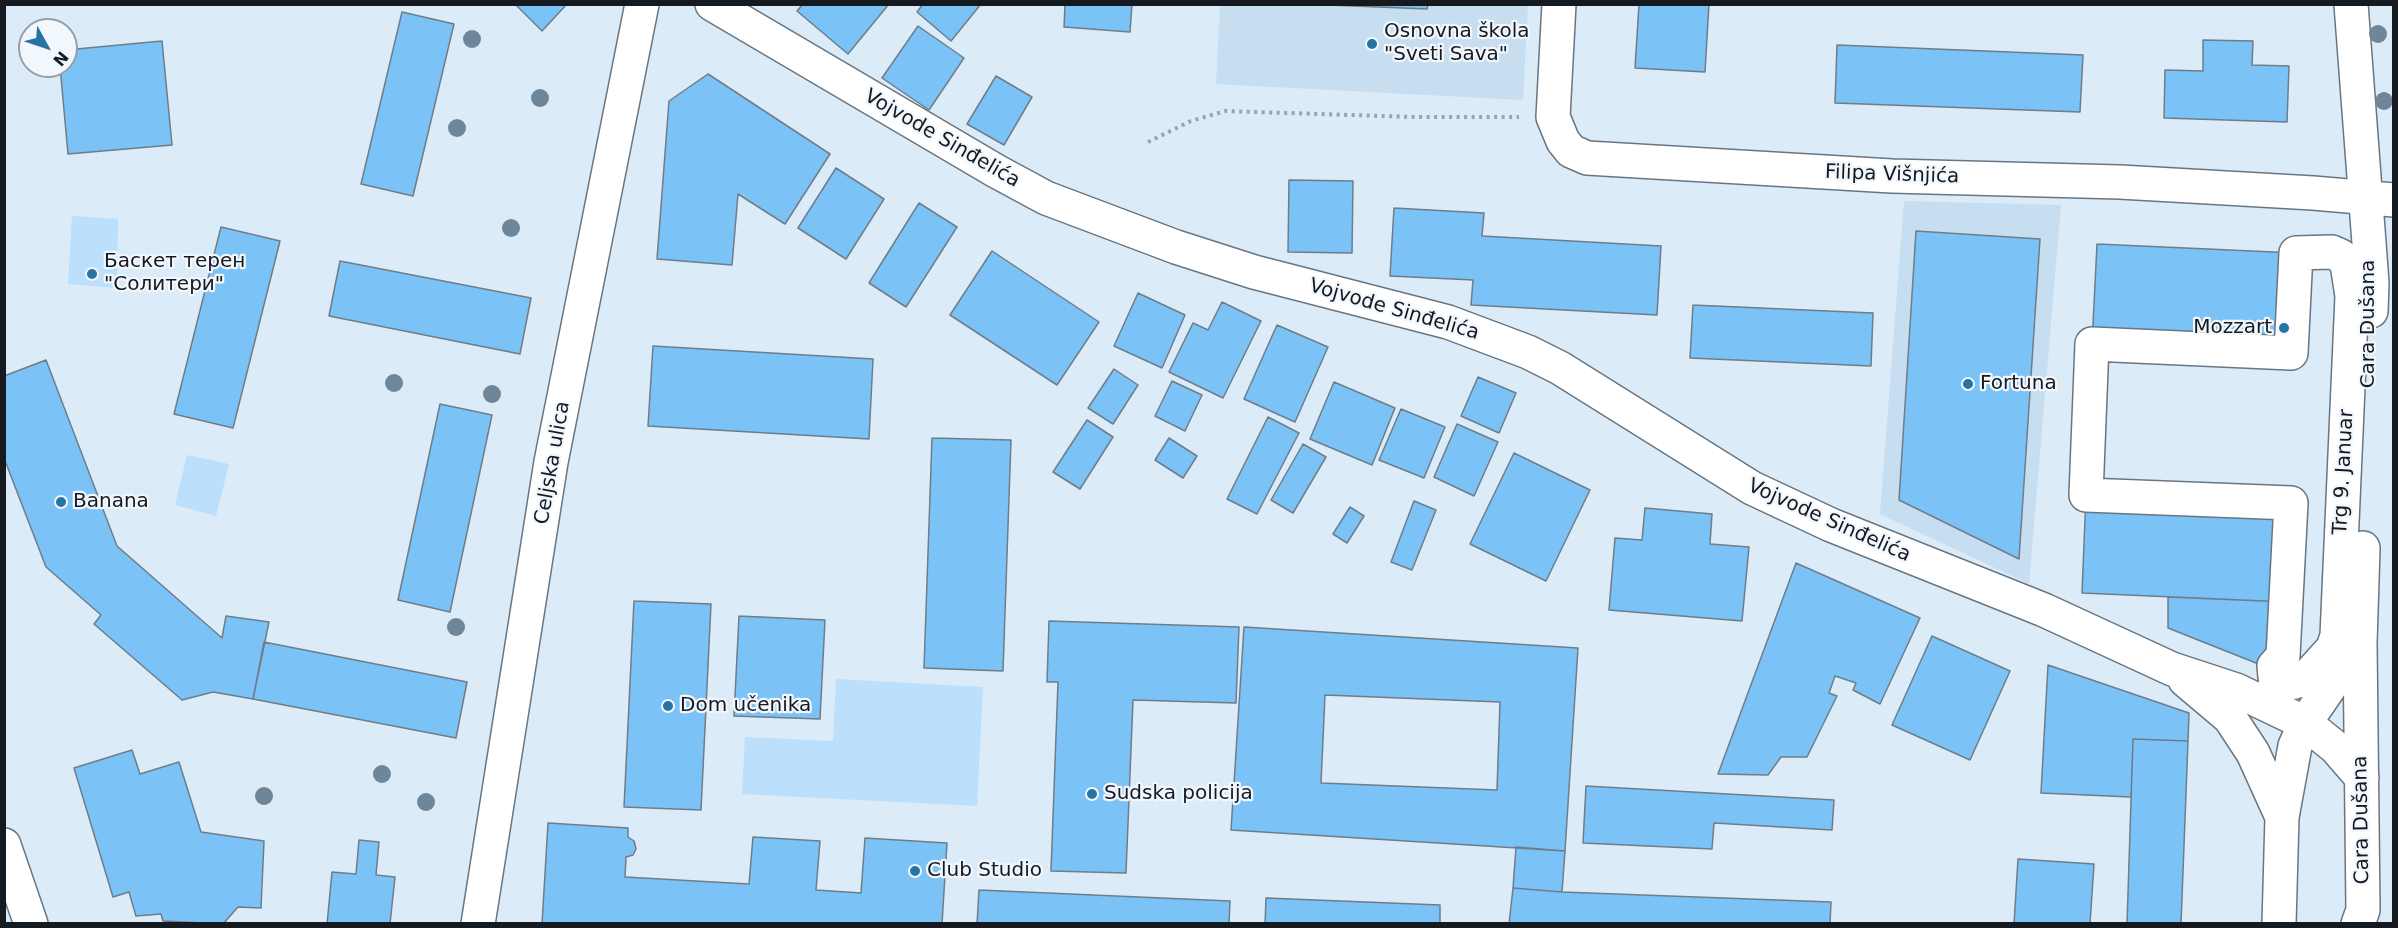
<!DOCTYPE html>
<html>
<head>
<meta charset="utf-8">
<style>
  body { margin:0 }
  #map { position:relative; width:2398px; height:928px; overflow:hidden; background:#dbebf8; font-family:"DejaVu Sans",sans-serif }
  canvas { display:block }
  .frame { position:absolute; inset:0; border:6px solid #141a1f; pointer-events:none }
  .north { position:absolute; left:18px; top:18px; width:60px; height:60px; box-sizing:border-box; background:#f1f7fc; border:2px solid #999fa4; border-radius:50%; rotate:130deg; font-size:16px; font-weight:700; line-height:24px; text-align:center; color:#141a1f }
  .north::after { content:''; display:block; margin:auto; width:21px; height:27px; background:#2673a6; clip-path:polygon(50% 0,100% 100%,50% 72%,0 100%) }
</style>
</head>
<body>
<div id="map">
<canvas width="2398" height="928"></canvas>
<div class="frame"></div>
<div class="north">N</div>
</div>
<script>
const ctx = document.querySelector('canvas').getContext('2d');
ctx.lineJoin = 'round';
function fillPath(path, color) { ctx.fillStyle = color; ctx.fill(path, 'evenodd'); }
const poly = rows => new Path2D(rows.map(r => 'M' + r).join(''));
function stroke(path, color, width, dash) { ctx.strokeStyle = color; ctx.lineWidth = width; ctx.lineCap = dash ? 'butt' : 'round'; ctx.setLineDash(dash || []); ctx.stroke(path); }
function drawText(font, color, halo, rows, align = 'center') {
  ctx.font = font + ' "DejaVu Sans",sans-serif'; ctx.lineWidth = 4.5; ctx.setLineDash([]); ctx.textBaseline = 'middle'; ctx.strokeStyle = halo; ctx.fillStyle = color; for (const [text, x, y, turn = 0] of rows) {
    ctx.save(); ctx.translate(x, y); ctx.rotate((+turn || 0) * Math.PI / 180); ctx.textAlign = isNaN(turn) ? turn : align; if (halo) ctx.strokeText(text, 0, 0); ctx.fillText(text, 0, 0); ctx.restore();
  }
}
const built = poly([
  [1220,5,1528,5,1523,100,1216,84],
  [1904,201,2061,205,2029,584,1880,514]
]);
const green = poly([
  [72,216,118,219,117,288,68,284],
  [187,455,229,464,216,516,175,505],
  [836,679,983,687,977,806,742,794,745,737,833,741]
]);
const building = poly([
  [515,4,567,4,542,31,515,4],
  [803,4,889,4,848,54,797,11,803,4],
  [923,4,981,4,951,41,917,12,923,4],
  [1065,4,1132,4,1130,32,1064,27,1065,4],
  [1304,4,1428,4,1427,9,1304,4],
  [1639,4,1709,4,1705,72,1635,68,1639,4],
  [402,12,454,24,413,196,361,184,402,12],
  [918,26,964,58,929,110,882,78,918,26],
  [2203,40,2253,41,2252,65,2289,66,2287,122,2164,118,2165,70,2203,71,2203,40],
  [162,41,172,145,68,154,60,66,66,66,66,50,162,41],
  [1837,45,2083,55,2080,112,1835,103,1837,45],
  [708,74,830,154,785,224,738,194,732,265,657,259,669,101,708,74],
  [996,76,1032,97,1004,145,967,124,996,76],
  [836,168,884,199,846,259,798,228,836,168],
  [1289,180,1353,181,1352,253,1288,252,1289,180],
  [919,203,957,227,906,307,869,283,919,203],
  [1394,208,1484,213,1482,236,1661,246,1657,315,1471,305,1473,280,1390,276,1394,208],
  [221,227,280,241,233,428,174,414,221,227],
  [1916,231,2040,239,2019,559,1899,500,1916,231],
  [2097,244,2296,253,2291,353,2092,344,2097,244],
  [992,251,1099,322,1057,385,950,315,992,251],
  [340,261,531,298,520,354,329,316,340,261],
  [1138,293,1185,315,1162,368,1114,346,1138,293],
  [1222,302,1261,321,1223,398,1169,372,1193,323,1208,330,1222,302],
  [1693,305,1873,313,1871,366,1690,358,1693,305],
  [1277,325,1328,347,1295,422,1244,399,1277,325],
  [653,346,873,359,869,439,648,426,653,346],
  [46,360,117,546,222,638,226,616,269,622,253,699,213,692,182,700,94,624,101,615,46,567,4,458,4,376,46,360],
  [1114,369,1138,385,1113,424,1088,408,1114,369],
  [1478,377,1516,393,1499,433,1461,416,1478,377],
  [1172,381,1202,395,1185,431,1155,416,1172,381],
  [1334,382,1395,408,1372,465,1310,439,1334,382],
  [440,404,492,415,450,612,398,600,440,404],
  [1401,409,1445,427,1424,478,1379,460,1401,409],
  [1268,417,1299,433,1257,514,1227,499,1268,417],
  [1087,420,1113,437,1080,489,1053,472,1087,420],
  [1457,424,1498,442,1474,496,1434,477,1457,424],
  [932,438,1011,440,1003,671,924,668,932,438],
  [1169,438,1197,456,1183,478,1155,460,1169,438],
  [1303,444,1326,457,1293,513,1271,500,1303,444],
  [1514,453,1590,490,1546,581,1470,544,1514,453],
  [2086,495,2291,503,2287,602,2082,593,2086,495],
  [1414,501,1436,510,1412,570,1391,562,1414,501],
  [1350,507,1364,516,1347,543,1333,534,1350,507],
  [1645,508,1712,514,1710,544,1749,547,1742,621,1609,610,1615,538,1642,540,1645,508],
  [1796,563,1920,618,1880,704,1853,690,1856,683,1835,676,1829,693,1837,696,1807,757,1781,757,1768,775,1718,774,1796,563],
  [2168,597,2287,602,2261,665,2168,628,2168,597],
  [634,601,711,604,701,810,624,807,634,601],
  [739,616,825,620,820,719,734,716,739,616],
  [1049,621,1239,627,1236,703,1133,700,1126,873,1051,871,1058,682,1047,682,1049,621],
  [1244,627,1578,648,1565,851,1231,830,1244,627],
  [1325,695,1500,702,1497,790,1321,783,1325,695],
  [1932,636,2010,671,1970,760,1892,725,1932,636],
  [264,642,467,682,456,738,253,699,264,642],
  [2048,665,2189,713,2188,741,2133,739,2131,797,2041,793,2048,665],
  [2133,739,2188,741,2181,924,2127,924,2133,739],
  [132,750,140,774,179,762,201,832,264,841,261,908,238,907,223,924,163,921,161,914,136,916,129,892,113,897,74,768,132,750],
  [1586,786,1834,800,1832,830,1714,823,1712,849,1583,843,1586,786],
  [548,823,628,828,628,837,634,841,636,849,633,855,626,857,625,877,749,884,753,837,820,841,816,890,861,893,865,838,947,843,942,924,542,924,548,823],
  [359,840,379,842,376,875,395,877,390,924,327,924,332,872,356,874,359,840],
  [1516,847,1565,851,1562,892,1513,888,1516,847],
  [2018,859,2094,864,2090,924,2014,924,2018,859],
  [1513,888,1562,892,1831,902,1830,924,1509,924,1513,888],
  [979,890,1230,901,1229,924,977,924,979,890],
  [1266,898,1440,905,1440,924,1265,924,1266,898]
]);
const path = poly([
  [1148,142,1191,121,1225,111,1414,117,1519,117]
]);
const minor = poly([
  [712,4,996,171,1046,198,1176,247,1254,272,1448,322,1528,352,1560,368,1752,488,1831,525,2044,610,2172,669,2236,690,2305,723,2335,747,2362,778],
  [1559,4,1553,117,1563,141,1571,151,1587,158,1892,176,2120,182,2313,193,2394,200],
  [2351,4,2372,283,2371,311],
  [2332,252,2341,256,2347,264,2352,296,2337,636,2333,648,2305,679,2276,687,2274,666,2283,656,2291,503,2086,495,2092,344,2291,353,2296,253,2332,252],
  [2185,680,2230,718,2253,753,2282,817],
  [4,845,31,924],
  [478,924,551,462,642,4],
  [2279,924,2282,817,2295,746,2305,723,2357,647],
  [2358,924,2363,910,2360,643,2363,548]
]);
const trees = [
  [2378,34],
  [472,39],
  [540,98],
  [2384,101],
  [457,128],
  [511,228],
  [394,383],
  [492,394],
  [456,627],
  [382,774],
  [264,796],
  [426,802]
];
const markers = [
  [1372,44,6,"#2673a6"],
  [92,274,6,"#2673a6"],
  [2284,328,6,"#2673a6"],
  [1968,384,6,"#2673a6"],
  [61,502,6,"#2673a6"],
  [668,706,6,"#2673a6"],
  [1092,794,6,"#2673a6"],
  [915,871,6,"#2673a6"]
];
const poiNames = [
  ["Osnovna škola",1384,32],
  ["\"Sveti Sava\"",1384,55],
  ["Баскет терен",104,262],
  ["\"Солитери\"",104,285],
  ["Mozzart",2272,328,"right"],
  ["Fortuna",1980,384],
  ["Banana",73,502],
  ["Dom učenika",680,706],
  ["Sudska policija",1104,794],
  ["Club Studio",927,871]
];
const streetNames = [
  ["Vojvode Sinđelića",942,139,30],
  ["Filipa Višnjića",1892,175,2],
  ["Vojvode Sinđelića",1394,310,16],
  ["Cara Dušana",2369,324,-90],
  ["Celjska ulica",553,463,-80],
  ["Trg 9. Januar",2344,472,-87],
  ["Vojvode Sinđelića",1829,521,24],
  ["Cara Dušana",2362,820,-91]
];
fillPath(built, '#c7def0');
fillPath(green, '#bcdffb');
fillPath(building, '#7bc2f7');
stroke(building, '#6e7d88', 1.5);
stroke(minor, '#687682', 36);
stroke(path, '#97a4ae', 4, [3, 4.5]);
stroke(minor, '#fff', 33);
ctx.fillStyle = '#6e8698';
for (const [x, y] of trees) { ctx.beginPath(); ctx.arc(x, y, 9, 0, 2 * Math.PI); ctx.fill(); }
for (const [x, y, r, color] of markers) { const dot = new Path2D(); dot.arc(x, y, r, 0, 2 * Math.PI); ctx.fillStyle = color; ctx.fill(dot); stroke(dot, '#f1f7fc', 2); }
drawText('20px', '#141a1f', '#f1f7fc', poiNames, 'left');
drawText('20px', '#141a1f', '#f1f7fc', streetNames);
</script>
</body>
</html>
